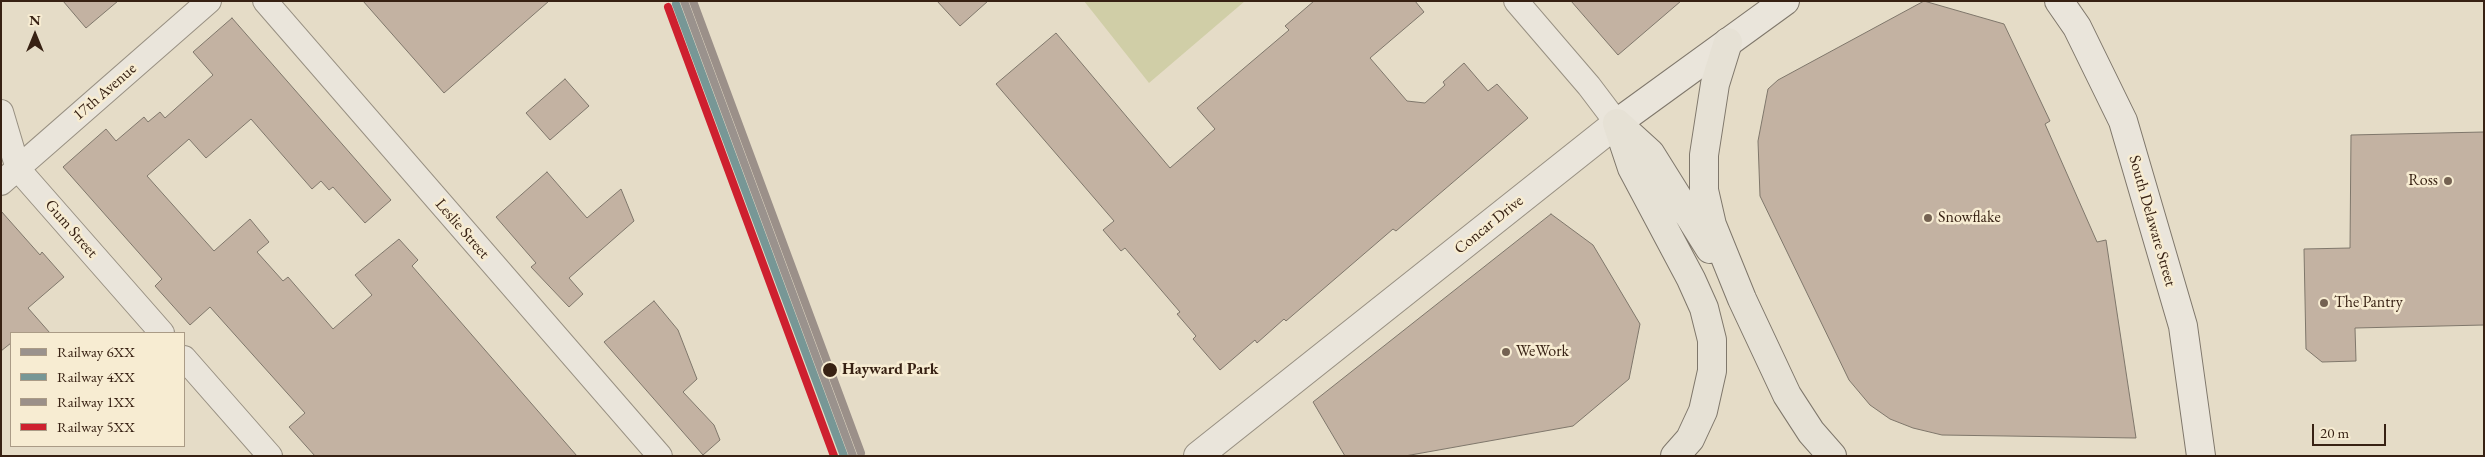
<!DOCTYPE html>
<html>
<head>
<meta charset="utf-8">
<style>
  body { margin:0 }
  #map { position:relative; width:2485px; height:457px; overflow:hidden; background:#e5dcc7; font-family:"EB Garamond",serif }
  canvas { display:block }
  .frame { position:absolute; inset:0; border:2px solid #372113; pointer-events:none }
  .legend { position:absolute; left:10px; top:332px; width:175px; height:115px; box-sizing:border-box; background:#f7ecd2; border:1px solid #aa9b86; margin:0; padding:6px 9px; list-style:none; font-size:15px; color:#372113 }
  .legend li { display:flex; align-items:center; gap:10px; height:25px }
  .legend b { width:25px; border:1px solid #aa9b86 }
  .north { position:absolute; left:10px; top:10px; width:50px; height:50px; -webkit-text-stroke:4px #f7ecd2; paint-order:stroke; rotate:0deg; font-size:14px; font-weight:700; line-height:20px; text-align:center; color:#372113 }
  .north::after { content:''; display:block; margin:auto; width:18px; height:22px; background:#372113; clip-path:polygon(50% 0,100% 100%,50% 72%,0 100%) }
  .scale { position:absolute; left:2312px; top:424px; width:74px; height:22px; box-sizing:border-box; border:2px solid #372113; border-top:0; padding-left:6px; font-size:15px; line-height:18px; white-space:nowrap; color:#372113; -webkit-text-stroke:4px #f7ecd2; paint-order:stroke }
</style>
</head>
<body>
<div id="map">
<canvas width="2485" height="457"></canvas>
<div class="frame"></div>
<ul class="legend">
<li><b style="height:6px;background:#9a928d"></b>Railway 6XX</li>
<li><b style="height:6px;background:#779796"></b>Railway 4XX</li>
<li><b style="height:6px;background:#9b9089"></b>Railway 1XX</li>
<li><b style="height:6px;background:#ce202f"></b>Railway 5XX</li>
</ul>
<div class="north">N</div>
<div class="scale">20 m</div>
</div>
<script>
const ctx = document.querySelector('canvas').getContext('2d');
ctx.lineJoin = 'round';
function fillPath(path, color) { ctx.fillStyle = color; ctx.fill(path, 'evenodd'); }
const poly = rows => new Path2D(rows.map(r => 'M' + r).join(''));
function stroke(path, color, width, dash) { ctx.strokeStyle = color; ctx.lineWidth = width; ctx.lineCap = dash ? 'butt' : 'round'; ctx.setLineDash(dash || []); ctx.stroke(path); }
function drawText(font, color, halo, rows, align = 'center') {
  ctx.font = font + ' "EB Garamond",serif'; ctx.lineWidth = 5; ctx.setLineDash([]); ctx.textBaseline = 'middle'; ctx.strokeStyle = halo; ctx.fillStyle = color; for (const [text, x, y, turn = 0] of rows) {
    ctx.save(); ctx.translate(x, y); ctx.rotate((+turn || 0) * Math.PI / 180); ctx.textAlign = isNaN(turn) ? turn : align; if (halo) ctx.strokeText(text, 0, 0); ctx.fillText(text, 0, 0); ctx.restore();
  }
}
const green = poly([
  [1084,1,1245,1,1149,83]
]);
const building = poly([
  [63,1,118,1,86,28,63,1],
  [363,1,549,1,444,93,363,1],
  [937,1,988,1,960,26,937,1],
  [1314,1,1415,1,1424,12,1370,58,1407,101,1425,103,1445,85,1443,82,1464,63,1488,91,1497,84,1528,118,1396,231,1393,229,1286,321,1284,319,1257,343,1255,340,1220,370,1193,339,1196,336,1177,314,1180,312,1125,248,1121,251,1103,230,1114,221,996,84,1056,33,1170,168,1215,129,1197,108,1289,30,1285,26,1314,1],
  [1571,1,1681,1,1618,55,1571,1],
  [1924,1,2004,24,2050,121,2045,124,2097,242,2106,240,2136,438,1942,435,1913,428,1890,419,1870,405,1849,380,1760,196,1758,141,1768,89,1778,80,1924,1],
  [232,18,391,200,365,223,333,187,329,190,321,181,312,189,251,119,206,158,189,139,147,176,214,251,250,219,269,242,257,252,283,281,288,277,333,329,372,295,355,275,399,239,418,260,412,266,577,456,315,456,289,427,305,413,210,307,190,325,155,286,162,279,63,167,106,129,116,141,144,117,148,122,160,112,165,118,213,75,193,52,232,18],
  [565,79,589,106,550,140,526,113,565,79],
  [2484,132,2484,325,2355,328,2356,361,2322,362,2306,349,2304,249,2350,248,2351,135,2484,132],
  [547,172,587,218,621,189,634,221,569,278,583,294,569,307,531,267,536,263,496,217,547,172],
  [1,211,40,255,42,252,64,277,28,308,50,333,11,333,11,343,1,351,1,211],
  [1551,214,1593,245,1640,324,1629,379,1573,426,1405,456,1345,456,1313,402,1551,214],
  [654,301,678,330,697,379,683,392,714,425,720,440,703,455,604,342,654,301]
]);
const minor = poly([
  [265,1,660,456],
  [1516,1,1589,86,1617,123],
  [1,112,18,169,162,333],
  [1,183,209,1],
  [184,358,270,456]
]);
const tertiary = poly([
  [1198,456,1617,123]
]);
const secondary = poly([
  [2059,1,2077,27,2123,121,2183,326,2201,456],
  [1617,123,1785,1]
]);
const motorway = poly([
  [1728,42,1715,84,1704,155,1704,190,1712,225,1742,299,1787,395,1811,432,1832,456],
  [1617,123,1632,168,1691,279,1704,308,1712,340,1712,371,1703,411,1690,439,1675,456],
  [1617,123,1650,153,1710,249]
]);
const rail1 = poly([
  [684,1,853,456]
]);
const rail2 = poly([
  [676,4,844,456]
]);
const rail3 = poly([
  [693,1,861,453]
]);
const rail4 = poly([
  [668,7,834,456]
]);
const markers = [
  [2448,181,5,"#746252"],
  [1928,218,5,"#746252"],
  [2324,303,5,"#746252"],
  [1506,352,5,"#746252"],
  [830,370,8,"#372113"]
];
const streetNames = [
  ["17th Avenue",105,92,-41],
  ["South Delaware Street",2152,221,74],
  ["Concar Drive",1489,225,-39],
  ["Gum Street",71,229,49],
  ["Leslie Street",462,229,49]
];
const poiNames = [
  ["Ross",2438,181,"right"],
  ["Snowflake",1938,218],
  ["The Pantry",2334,303],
  ["WeWork",1516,352]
];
const stopNames = [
  ["Hayward Park",842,370]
];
fillPath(green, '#d0cea7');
fillPath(building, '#c3b2a2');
stroke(building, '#7f776b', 1);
stroke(minor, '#989082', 26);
stroke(tertiary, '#989082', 30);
stroke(secondary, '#7f776b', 30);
stroke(motorway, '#7f776b', 30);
stroke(minor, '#eae5db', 24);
stroke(tertiary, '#eae5db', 28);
stroke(secondary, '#eae5db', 28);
stroke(motorway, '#e6e1d5', 28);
stroke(rail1, '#9a928d', 8);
stroke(rail2, '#779796', 8);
stroke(rail3, '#9b9089', 8);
stroke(rail4, '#ce202f', 8);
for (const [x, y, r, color] of markers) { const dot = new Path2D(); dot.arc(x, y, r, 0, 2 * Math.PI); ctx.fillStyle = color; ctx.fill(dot); stroke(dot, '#f7ecd2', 2); }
drawText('16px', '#372113', '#f7ecd2', streetNames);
drawText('16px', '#372113', '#f7ecd2', poiNames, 'left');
drawText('bold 16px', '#372113', '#f7ecd2', stopNames, 'left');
</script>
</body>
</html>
